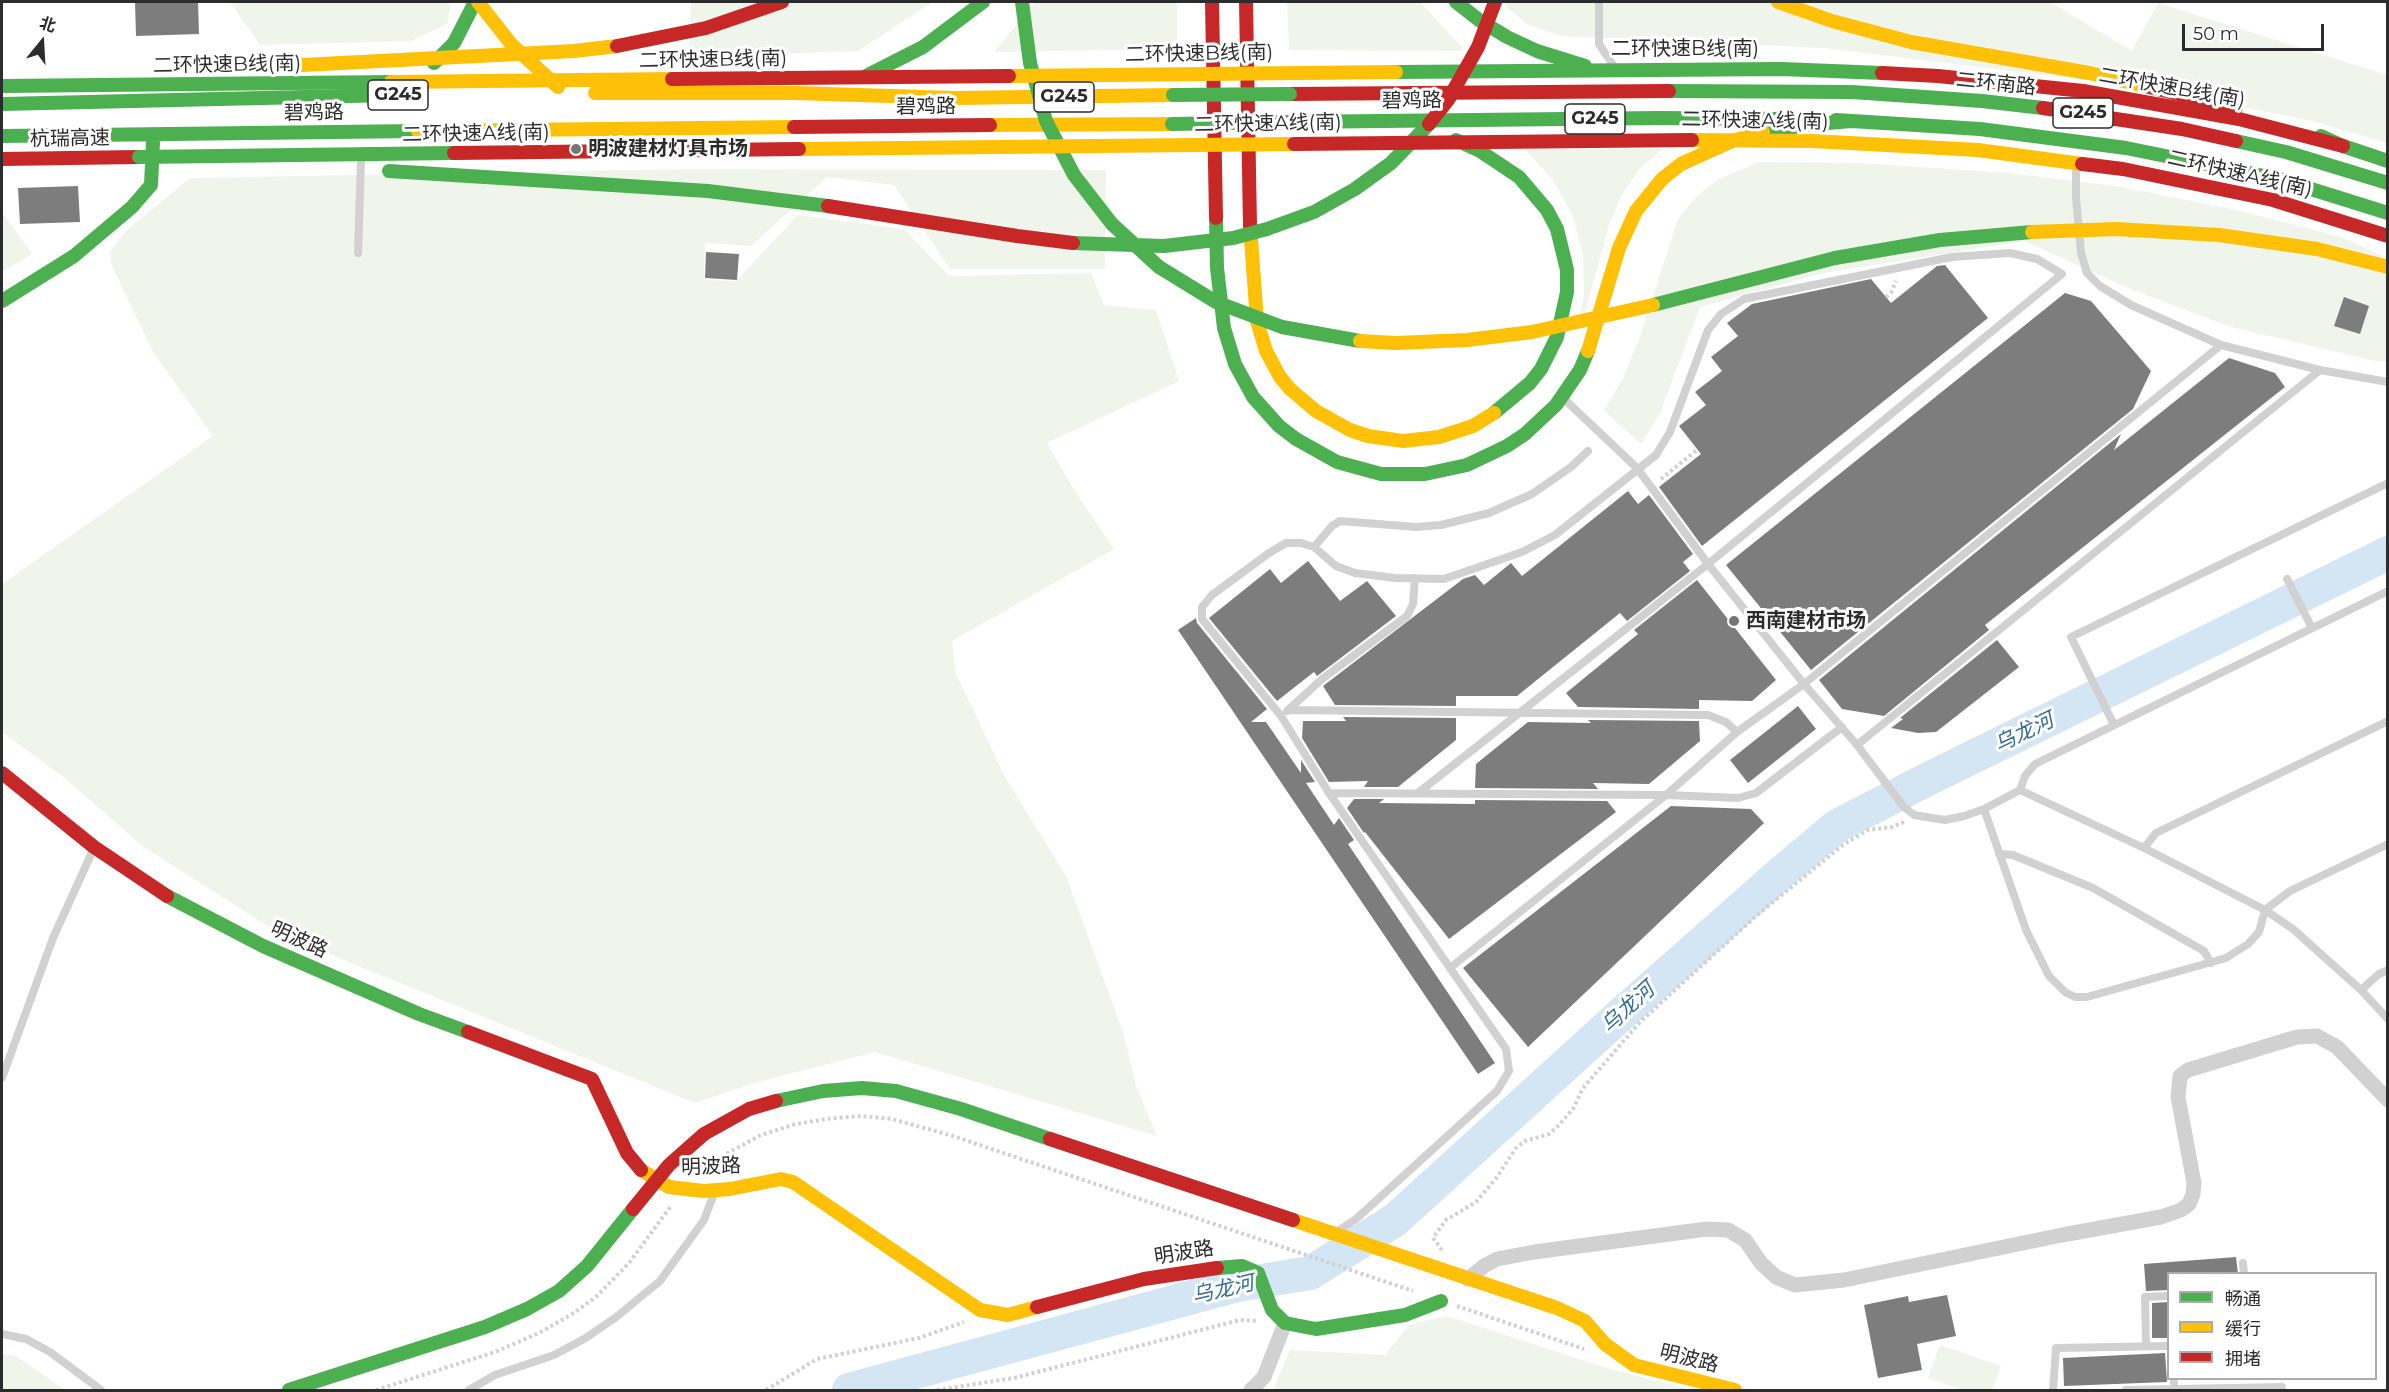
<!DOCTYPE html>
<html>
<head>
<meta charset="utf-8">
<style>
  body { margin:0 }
  #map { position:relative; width:2389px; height:1392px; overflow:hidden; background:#fff; font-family:Montserrat,"Noto Sans SC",sans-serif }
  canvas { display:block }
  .frame { position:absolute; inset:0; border:3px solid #2c2c2c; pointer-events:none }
  .legend { position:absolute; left:2167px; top:1272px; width:210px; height:108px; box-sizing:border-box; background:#fff; border:2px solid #ababab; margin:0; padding:8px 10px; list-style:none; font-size:18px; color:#2c2c2c }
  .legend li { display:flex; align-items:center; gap:12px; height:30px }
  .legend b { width:30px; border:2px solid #ababab }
  .north { position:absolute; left:12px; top:12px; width:60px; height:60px; -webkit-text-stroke:4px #fff; paint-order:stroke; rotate:18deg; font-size:16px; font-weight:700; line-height:24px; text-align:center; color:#2c2c2c }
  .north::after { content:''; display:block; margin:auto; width:21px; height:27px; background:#2c2c2c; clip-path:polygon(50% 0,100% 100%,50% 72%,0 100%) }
  .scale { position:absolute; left:2182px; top:24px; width:142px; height:27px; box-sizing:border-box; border:3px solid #2c2c2c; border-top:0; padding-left:8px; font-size:18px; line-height:21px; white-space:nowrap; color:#2c2c2c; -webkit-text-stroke:4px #fff; paint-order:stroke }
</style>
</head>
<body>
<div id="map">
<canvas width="2389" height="1392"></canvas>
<div class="frame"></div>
<ul class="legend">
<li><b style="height:8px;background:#4caf50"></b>畅通</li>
<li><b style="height:8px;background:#ffc107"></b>缓行</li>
<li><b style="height:8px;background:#c62828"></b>拥堵</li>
</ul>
<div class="north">北</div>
<div class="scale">50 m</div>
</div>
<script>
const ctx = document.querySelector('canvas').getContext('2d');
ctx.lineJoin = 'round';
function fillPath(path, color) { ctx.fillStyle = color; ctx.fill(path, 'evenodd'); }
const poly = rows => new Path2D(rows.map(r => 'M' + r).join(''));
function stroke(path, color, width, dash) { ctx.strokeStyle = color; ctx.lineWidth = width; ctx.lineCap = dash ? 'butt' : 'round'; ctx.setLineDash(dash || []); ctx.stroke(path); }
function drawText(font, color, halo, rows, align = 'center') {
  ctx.font = font + ' Montserrat,"Noto Sans SC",sans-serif'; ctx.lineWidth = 6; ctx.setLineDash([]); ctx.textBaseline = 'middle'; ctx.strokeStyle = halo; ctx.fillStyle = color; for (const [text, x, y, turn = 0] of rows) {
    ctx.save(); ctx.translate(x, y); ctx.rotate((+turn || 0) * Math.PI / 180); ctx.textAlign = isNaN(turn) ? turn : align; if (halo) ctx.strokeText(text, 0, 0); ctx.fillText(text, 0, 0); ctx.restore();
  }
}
const green = poly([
  [230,2,451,2,447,24,411,41,260,45],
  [691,2,933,2,858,51,689,57],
  [1035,2,1177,2,1177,49,994,52],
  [1287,2,1420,2,1465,51,1289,50],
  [1501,2,2050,2,2132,51,2158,3,2387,75,2387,143,2312,121,2142,87,1824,48,1562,36,1528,25],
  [1525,149,1663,149,1640,168,1622,195,1609,225,1584,316,1580,316,1584,295,1583,255,1573,216,1553,180],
  [1759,162,1860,163,2009,173,2122,187,2240,211,2341,237,2387,258,2387,361,2375,361,2228,326,2128,288,2024,241,1824,273,1700,307,1660,413,1641,444,1604,411,1624,376,1640,337,1678,219,1697,196,1717,180],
  [686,169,1106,170,1105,269,950,269,894,185,827,177,751,246,705,243,704,280,736,281,798,215,904,229,949,276,1091,273,1104,305,1156,310,1179,381,1047,443,1076,493,1114,549,952,641,956,674,1005,777,1066,876,1123,1032,1136,1086,1157,1136,875,1052,754,1083,695,1103,280,934,141,845,66,779,2,732,2,584,213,436,153,352,112,266,110,252,126,231,190,178],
  [2,212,32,254,2,272],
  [1447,1316,1610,1369,1692,1390,1273,1390,1290,1350,1385,1355,1409,1325],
  [1940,1345,2001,1366,1992,1390,1963,1390,1928,1378],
  [2,1354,16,1356,65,1390,2,1390]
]);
const river = poly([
  [849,1390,1237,1285,1310,1273,1395,1220,1626,1010,1781,873,1837,826,1926,780,2388,553]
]);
const building = poly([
  [135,2,198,2,199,34,136,36],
  [78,186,80,222,20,224,18,188],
  [706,252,739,254,737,280,705,278],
  [1945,265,1988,318,1702,546,1659,487,1701,454,1679,426,1706,405,1695,392,1722,371,1711,357,1738,336,1727,323,1752,304,1871,279,1891,303,1937,266],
  [2065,293,2091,301,2151,371,2133,409,1811,670,1726,565],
  [2344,297,2369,306,2360,334,2334,326],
  [2229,358,2275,373,2285,387,1985,625,1989,630,1884,716,1842,709,1819,680,2121,434,2114,450],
  [1628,491,1638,504,1649,495,1693,554,1683,562,1690,571,1627,621,1620,613,1517,696,1456,696,1456,706,1335,705,1323,686,1463,579,1475,575,1484,585,1511,563,1522,576],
  [1308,561,1340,601,1367,581,1396,616,1317,676,1314,672,1277,701,1209,618,1270,569,1281,583],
  [1697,580,1776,680,1752,701,1699,700,1699,709,1578,707,1566,693,1638,634,1634,630],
  [1196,618,1197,623,1267,709,1251,722,1266,722,1301,773,1301,760,1315,782,1306,783,1334,825,1339,818,1354,840,1348,844,1495,1063,1478,1074,1178,630],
  [1997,640,2019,667,1936,732,1918,733,1891,728,1903,719,1900,718],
  [1798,706,1816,729,1748,783,1730,760],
  [1343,717,1456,718,1456,740,1398,787,1364,787,1368,781,1329,782,1302,738,1303,721,1346,721],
  [1588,720,1699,721,1700,741,1649,784,1593,783,1598,789,1475,788,1476,764,1528,722,1591,723],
  [1354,799,1384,799,1379,803,1475,804,1475,800,1607,801,1616,812,1449,939,1365,832,1364,833,1347,808],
  [1671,806,1751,809,1764,823,1528,1047,1463,968],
  [2236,1257,2238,1274,2169,1274,2169,1290,2146,1291,2144,1264],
  [1947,1295,1956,1336,1917,1344,1922,1370,1878,1378,1864,1305,1908,1296,1909,1302],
  [2169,1302,2169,1338,2152,1338,2152,1303],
  [2165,1353,2167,1382,2064,1386,2063,1358]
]);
const path = poly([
  [1886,297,1891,293,1896,281],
  [1661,479,1698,449],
  [703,1172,717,1159,761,1135,796,1124,826,1119,862,1116,892,1119,953,1136,1413,1291],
  [1442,1250,1433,1238,1446,1220,1476,1202,1497,1177,1516,1148,1525,1141,1549,1134,1558,1126,1573,1109,1583,1088,1640,1022,1755,917,1844,844,1868,830,1892,827,1904,822],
  [1457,1306,1584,1349],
  [376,1390,495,1352,539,1333,574,1313,597,1296,629,1263,671,1206],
  [766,1390,817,1359,919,1338,964,1322],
  [937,1390,1014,1378,1240,1320,1258,1321]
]);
const lane = poly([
  [1599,2,1599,44,1613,65],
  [2076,168,2076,198,2081,253,2087,273,2100,286,2131,305,2221,345,2320,370,2388,382],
  [358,253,361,160],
  [1563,398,1637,468,1708,564,1804,684,1857,745,1904,807,1914,815,1945,820,1964,816,1984,809,2020,790,2144,848,2265,910,2293,929,2361,990,2388,1019],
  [1314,547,1332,526,1340,521,1416,527,1441,525,1489,513,1532,494,1571,467,1588,451],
  [2287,579,2312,628],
  [1289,710,1708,715,1726,722,1737,732],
  [1287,711,1322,679,1407,616,1413,604,1415,578],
  [2114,725,2071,637,2388,483],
  [1857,745,2320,370],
  [2020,790,2025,776,2035,764,2388,591],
  [1329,793,1666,795,1738,798,1756,793,1842,727],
  [1984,809,2026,930,2049,976,2065,992,2075,997,2087,997,2226,958,2248,944,2259,932,2265,910,2290,891,2388,844],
  [2144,848,2156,833,2388,721],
  [1999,854,2013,855,2093,888,2204,951,2211,963],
  [1450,968,1666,795,1737,732,1804,684,2221,345],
  [2361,990,2379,974,2388,970],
  [2,1078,53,938,94,848],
  [1338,1231,1356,1219,1497,1091,1509,1071,1506,1049,1329,793,1281,716,1202,619,1202,607,1212,595,1269,553,1286,543,1301,543,1314,547,1336,566,1355,573,1395,578,1444,579,1522,552,1555,535,1656,455,1670,432,1708,330,1721,314,1744,299,1952,257,2010,253,2037,259,2062,274,1708,564,1418,793],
  [2243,1263,2244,1274],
  [2,1334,26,1339,50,1352,101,1390],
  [2146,1346,2145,1297,2168,1296],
  [2174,1378,2174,1390],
  [469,1390,495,1375,554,1355,584,1339,615,1318,660,1281,704,1220,715,1191],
  [2053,1390,2056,1348,2168,1346],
  [2126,1390,2282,1387]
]);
const street = poly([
  [1468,1279,1484,1266,1497,1259,1534,1252,1707,1229,1728,1230,1745,1240,1761,1263,1776,1277,1795,1285,1844,1280,2062,1235,2161,1217,2181,1210,2189,1204,2193,1194,2194,1183,2178,1097,2180,1076,2188,1070,2297,1037,2317,1036,2337,1047,2388,1100],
  [1251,1390,1264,1377,1285,1323]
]);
const fast = poly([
  [1456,2,1479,20,1507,37,1537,51,1585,66],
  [434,63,454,43,475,2],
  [864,77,923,47,983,2],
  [1669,91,1852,92,1982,101,2043,108],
  [2,104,392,95],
  [1836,120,1980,129,2126,148,2279,179,2388,213],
  [1290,122,1658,118,1786,119],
  [1763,132,1805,125,1851,121],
  [2,136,418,131],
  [2321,136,2343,146,2388,161],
  [1456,140,1480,151,1519,177,1547,210,1557,229,1567,270,1567,292,1557,337,1541,369,1530,383,1494,413],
  [2236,141,2286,152,2388,183],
  [1216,218,1217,268,1224,328,1235,364,1253,397,1279,426,1296,439,1337,462,1381,474,1425,474,1467,465,1507,446,1525,434,1556,405,1580,370,1588,351],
  [2,301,74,256,132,207,151,185,153,142],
  [167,896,263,946,419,1014,468,1032],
  [776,1101,823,1091,862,1088,896,1091,961,1109,1050,1139],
  [1217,1268,1242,1266,1258,1273,1272,1310,1285,1323,1316,1329,1405,1315,1441,1301],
  [289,1390,485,1327,527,1309,559,1291,587,1266,633,1209]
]);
const slow = poly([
  [478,2,512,45,558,87],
  [1778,2,1832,21,1911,42,2089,73,2145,86],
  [595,93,795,93],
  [795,93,954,98,1173,95],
  [990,125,1172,124],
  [418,131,794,127],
  [1250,226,1257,321,1266,351,1280,377,1290,389,1316,411,1350,430,1368,436,1403,441,1439,437,1473,426,1494,413],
  [1588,351,1619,248,1636,211,1662,179,1681,164,1732,141,1763,132],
  [641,1170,669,1187,704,1191,730,1189,781,1179,793,1182,980,1310,1008,1315,1037,1307],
  [1293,1220,1557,1308,1585,1321,1605,1344,1634,1365,1735,1390]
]);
const jam = poly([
  [1212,2,1216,218],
  [1246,2,1250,226],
  [2145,86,2236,108],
  [1290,94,1669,91],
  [2043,108,2182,129,2236,141],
  [794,127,990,125],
  [2,159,139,157],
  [2,773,94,847,167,896],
  [468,1032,592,1079,627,1153,641,1170],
  [1050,1139,1293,1220],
  [633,1209,669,1165,704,1134,749,1109,776,1101],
  [1037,1307,1144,1279,1217,1268]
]);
const fastBridge = poly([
  [1022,2,1030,63,1046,121,1074,175,1112,224,1159,267,1216,302,1282,327,1360,341],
  [1396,72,1782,69,1882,73],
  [2,86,391,82],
  [1173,95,1290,94],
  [1172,124,1290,122],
  [139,157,454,153],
  [389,171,708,191,828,206],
  [1073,243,1164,246,1233,238,1267,229,1314,212,1355,189,1391,163,1429,124],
  [1653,305,1835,258,1940,240,2032,232]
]);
const slowBridge = poly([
  [283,66,574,51,617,46],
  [1009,76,1396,72],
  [391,82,672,79],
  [1692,140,1813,141,1978,150,2082,164],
  [799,149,1294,144],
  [2032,232,2116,229,2219,235,2317,249,2388,267],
  [1360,341,1396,343,1467,340,1532,332,1653,305]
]);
const jamBridge = poly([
  [617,46,706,28,782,2],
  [1882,73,1938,76,2083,91,2239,119,2343,146],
  [672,79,1009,76],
  [1429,124,1448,100,1478,47,1495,2],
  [1294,144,1692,140],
  [454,153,799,149],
  [2082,164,2123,169,2273,200,2388,236],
  [828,206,1017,236,1073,243]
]);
const markers = [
  [576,149,6,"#767676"],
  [1734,621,6,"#767676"]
];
const shields = [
  [398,95,60],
  [1064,97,60],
  [2083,113,60],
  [1595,119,60]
];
const shieldNames = [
  ["G245",398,95],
  ["G245",1064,97],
  ["G245",2083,113],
  ["G245",1595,119]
];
const streetNames = [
  ["二环快速B线(南)",1685,49],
  ["二环快速B线(南)",1199,54,-1],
  ["二环快速B线(南)",713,60,-1],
  ["二环快速B线(南)",227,65,-1],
  ["二环南路",1996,84,6],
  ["二环快速B线(南)",2172,88,10],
  ["碧鸡路",1412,101,-1],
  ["碧鸡路",926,107],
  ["碧鸡路",314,113,-1],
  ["二环快速A线(南)",1755,121,1],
  ["二环快速A线(南)",1268,124,-1],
  ["二环快速A线(南)",476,134,-1],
  ["杭瑞高速",70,139,-1],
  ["二环快速A线(南)",2240,174,13],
  ["明波路",299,940,24],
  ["明波路",711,1167,-2],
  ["明波路",1184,1253,-9],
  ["明波路",1689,1359,14]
];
const poiNames = [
  ["明波建材灯具市场",588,149],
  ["西南建材市场",1746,621]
];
const waterNames = [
  ["乌龙河",2024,733,-26],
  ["乌龙河",1628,1008,-42],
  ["乌龙河",1223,1290,-13]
];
fillPath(green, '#eff5ea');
stroke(river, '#d4e6f3', 34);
fillPath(building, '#7d7d7d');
stroke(path, '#d1d1d1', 4, [3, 3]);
stroke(lane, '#d1d1d1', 8);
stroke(street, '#d1d1d1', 15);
stroke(fast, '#4caf50', 14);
stroke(slow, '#ffc107', 14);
stroke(jam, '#c62828', 14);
stroke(fastBridge, '#4caf50', 14);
stroke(slowBridge, '#ffc107', 14);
stroke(jamBridge, '#c62828', 14);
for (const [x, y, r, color] of markers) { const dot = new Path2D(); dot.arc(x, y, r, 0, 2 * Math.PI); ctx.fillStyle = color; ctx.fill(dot); stroke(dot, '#fff', 2); }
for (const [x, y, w] of shields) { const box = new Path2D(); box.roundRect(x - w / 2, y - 15, w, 30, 4.5); ctx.fillStyle = '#fff'; ctx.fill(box); stroke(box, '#2c2c2c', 1.5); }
drawText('bold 18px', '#2c2c2c', null, shieldNames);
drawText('20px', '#2c2c2c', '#fff', streetNames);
drawText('bold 20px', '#2c2c2c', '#fff', poiNames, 'left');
drawText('italic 21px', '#346c94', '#fff', waterNames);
</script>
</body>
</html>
